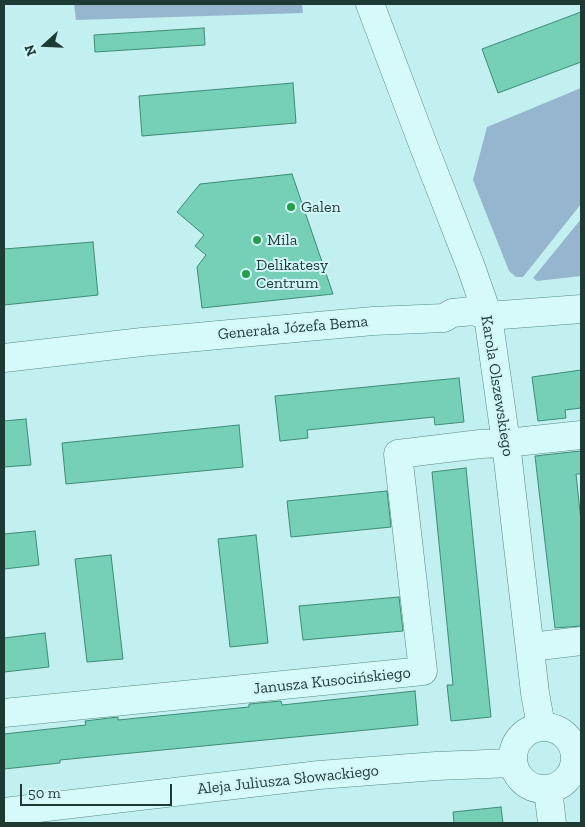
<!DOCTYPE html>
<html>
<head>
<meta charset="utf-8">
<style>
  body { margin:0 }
  #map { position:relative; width:585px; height:827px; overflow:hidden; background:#c2eff0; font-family:"Zilla Slab",serif }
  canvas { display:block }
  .frame { position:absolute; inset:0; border:5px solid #1d3a34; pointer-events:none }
  .north { position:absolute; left:20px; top:20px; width:50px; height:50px; -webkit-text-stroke:4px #d2f6f7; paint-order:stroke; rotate:250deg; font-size:14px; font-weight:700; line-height:20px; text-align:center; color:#1d3a34 }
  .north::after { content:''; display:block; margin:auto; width:18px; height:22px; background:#1d3a34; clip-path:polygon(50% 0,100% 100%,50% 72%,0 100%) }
  .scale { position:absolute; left:20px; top:784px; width:152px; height:22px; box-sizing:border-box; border:2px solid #1d3a34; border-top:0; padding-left:6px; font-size:15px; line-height:18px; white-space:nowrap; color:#1d3a34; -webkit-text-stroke:4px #d2f6f7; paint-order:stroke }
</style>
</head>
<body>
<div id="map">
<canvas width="585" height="827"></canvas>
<div class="frame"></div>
<div class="north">N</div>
<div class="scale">50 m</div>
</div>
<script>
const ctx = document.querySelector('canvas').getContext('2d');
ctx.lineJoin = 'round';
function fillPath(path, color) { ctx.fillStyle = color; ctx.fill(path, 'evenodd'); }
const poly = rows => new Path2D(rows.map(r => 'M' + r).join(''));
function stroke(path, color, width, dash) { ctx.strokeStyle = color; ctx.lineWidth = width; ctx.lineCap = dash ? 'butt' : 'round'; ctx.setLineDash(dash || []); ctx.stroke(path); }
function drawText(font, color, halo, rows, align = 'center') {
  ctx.font = font + ' "Zilla Slab",serif'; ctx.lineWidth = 4; ctx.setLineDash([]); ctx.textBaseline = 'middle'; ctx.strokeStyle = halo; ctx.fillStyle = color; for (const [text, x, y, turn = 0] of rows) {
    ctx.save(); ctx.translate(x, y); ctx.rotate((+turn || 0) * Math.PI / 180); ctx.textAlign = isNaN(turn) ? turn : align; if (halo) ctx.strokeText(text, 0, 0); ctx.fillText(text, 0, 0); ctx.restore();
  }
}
const green = poly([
  [74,4,302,4,303,13,76,20],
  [581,88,581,204,523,277,516,277,509,271,473,180,487,127],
  [581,219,581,276,537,281,533,278]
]);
const building = poly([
  [581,12,581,62,498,93,482,49,581,12],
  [204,28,205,45,95,52,94,35,204,28],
  [293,83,296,123,142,136,139,96,293,83],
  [292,174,333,294,202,308,197,267,206,255,195,246,204,235,177,212,200,184,292,174],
  [93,242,98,295,4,305,4,249,93,242],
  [581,370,581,408,565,410,566,418,538,421,532,377,581,370],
  [459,378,464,422,435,425,434,417,307,430,308,438,280,441,275,396,459,378],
  [26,419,31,465,4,467,4,421,26,419],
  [239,425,243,467,66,484,62,443,239,425],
  [581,451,581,474,576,474,581,521,581,626,555,628,535,456,581,451],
  [466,468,491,717,451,721,447,685,453,685,432,472,466,468],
  [387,491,391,527,291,537,287,501,387,491],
  [35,531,39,565,4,569,4,534,35,531],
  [256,535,268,643,230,647,218,539,256,535],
  [111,555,123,659,87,662,75,559,111,555],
  [399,597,403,631,303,640,299,606,399,597],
  [45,633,49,667,4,672,4,638,45,633],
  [415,691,418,725,60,760,60,763,4,769,4,734,86,725,85,721,118,717,118,720,249,707,249,704,281,701,282,705,415,691],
  [501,807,503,823,454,823,453,812,501,807]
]);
const minor = poly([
  [370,4,424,147,471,267,488,316,506,443,535,693,541,726],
  [4,358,142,342,373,321,444,318,452,313,473,311,488,316,581,309],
  [531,647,581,641],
  [4,713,423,671,398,454,480,444,506,443,581,435],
  '513 758a31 31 0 1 1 62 0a31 31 0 1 1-62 0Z',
  [548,789,552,823],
  [4,812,319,775,436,766,513,763]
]);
const markers = [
  [291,207,5,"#269d4a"],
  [257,240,5,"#269d4a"],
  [246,274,5,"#269d4a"]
];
const poiNames = [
  ["Galen",301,207],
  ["Mila",267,240],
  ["Delikatesy",256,265],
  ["Centrum",256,283]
];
const streetNames = [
  ["Generała Józefa Bema",293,328,-5],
  ["Karola Olszewskiego",497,386,81],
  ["Janusza Kusocińskiego",332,681,-6],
  ["Aleja Juliusza Słowackiego",288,780,-6]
];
fillPath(green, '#96b6cf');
fillPath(building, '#76d0b8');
stroke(building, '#3d8b74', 1);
stroke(minor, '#588b83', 29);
stroke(minor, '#d6fafa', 28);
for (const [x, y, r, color] of markers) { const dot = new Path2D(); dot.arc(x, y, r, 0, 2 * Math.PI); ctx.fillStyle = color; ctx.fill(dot); stroke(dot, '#d2f6f7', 2); }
drawText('16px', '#1d3a34', '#d2f6f7', poiNames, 'left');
drawText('16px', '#1d3a34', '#d2f6f7', streetNames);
</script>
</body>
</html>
